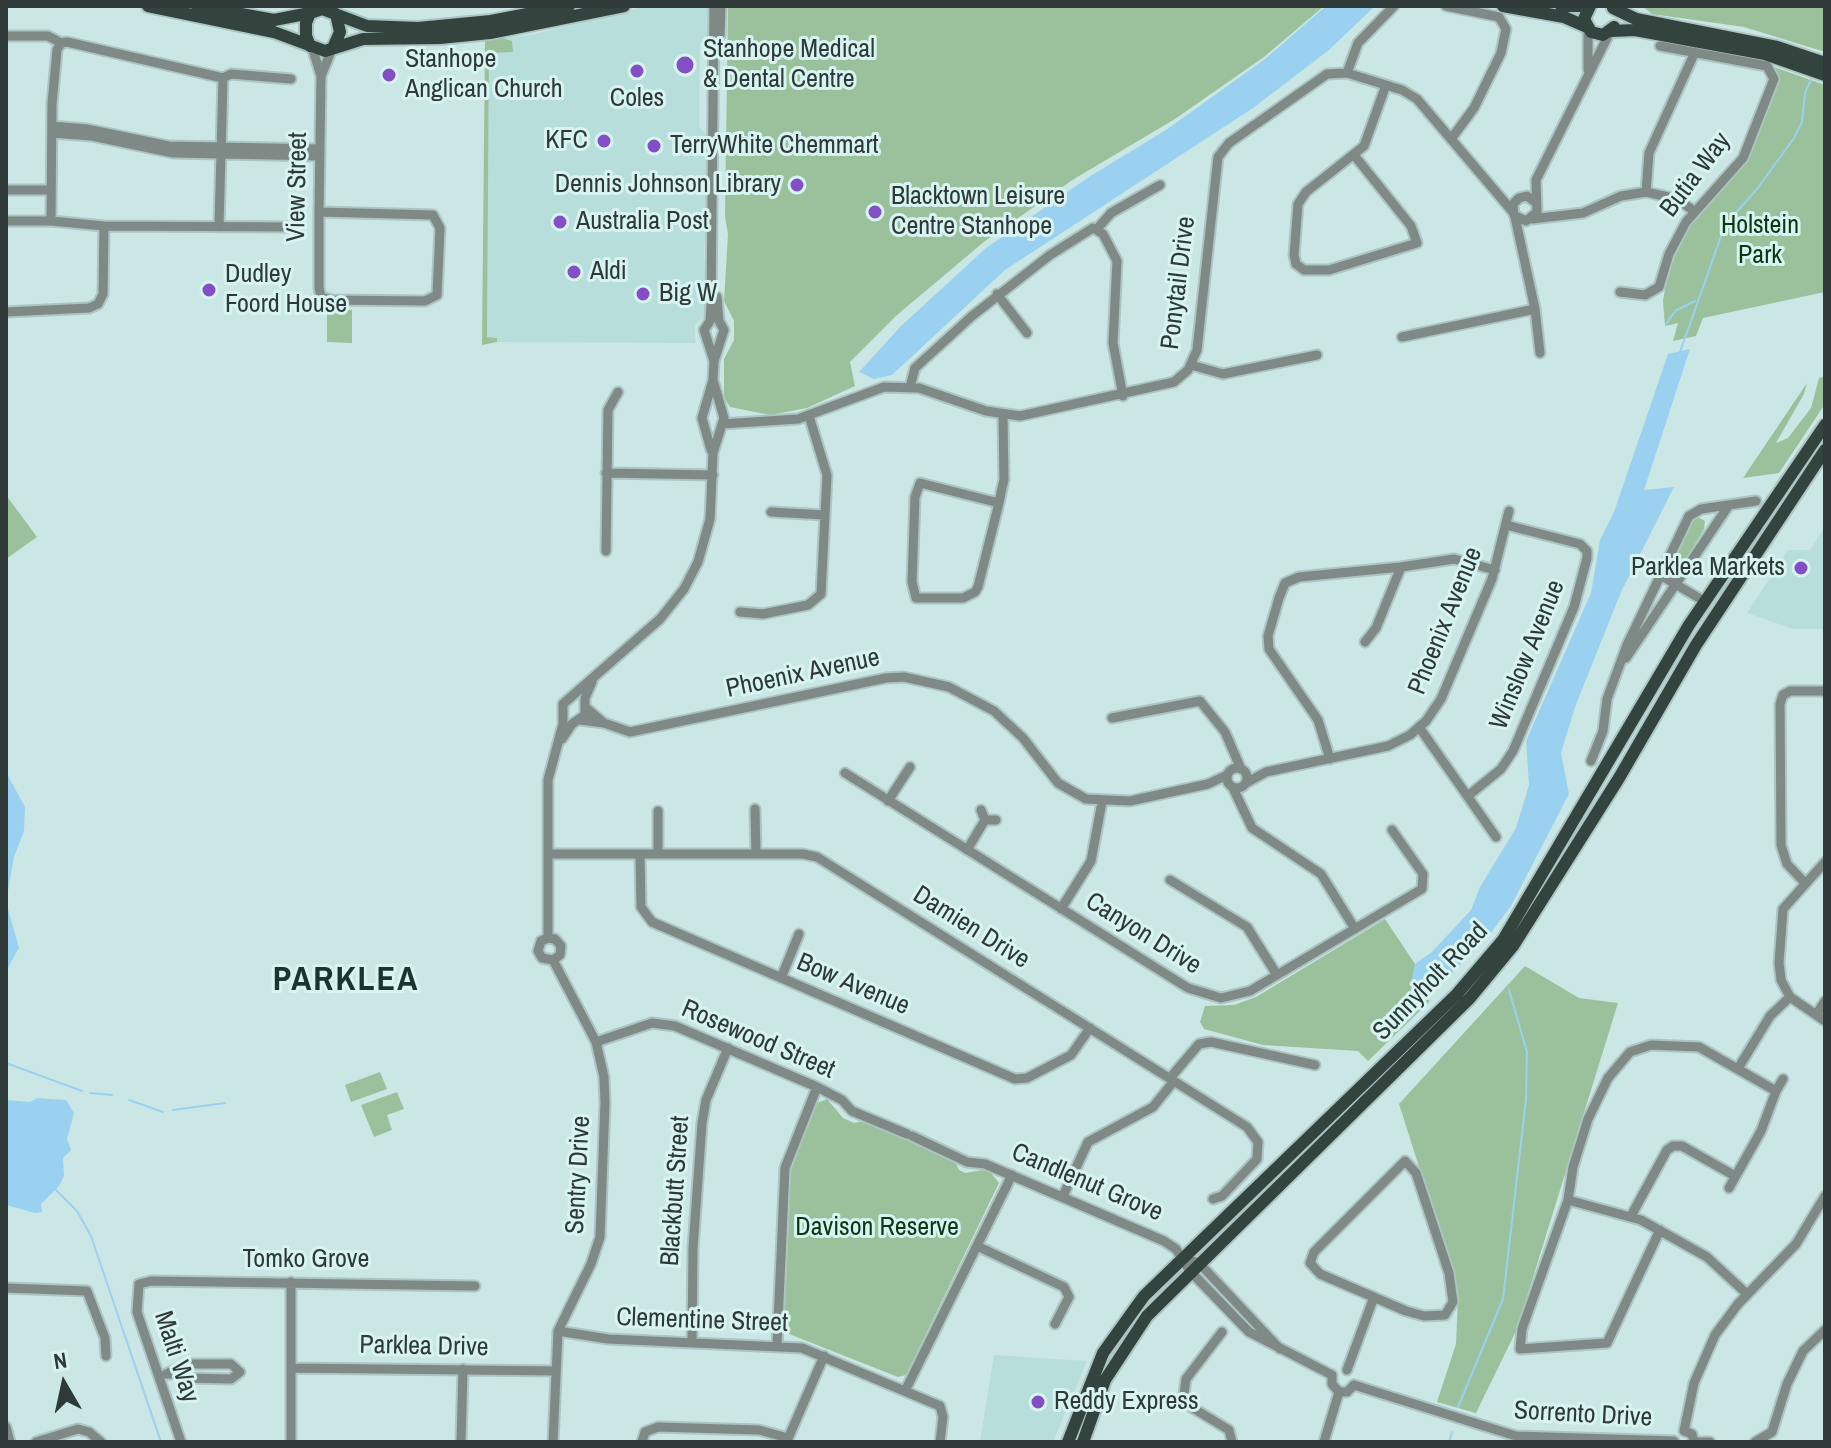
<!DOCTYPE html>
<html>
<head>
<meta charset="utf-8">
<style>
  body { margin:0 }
  #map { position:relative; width:1831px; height:1448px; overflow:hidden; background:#cbe7e5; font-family:"Archivo Narrow",sans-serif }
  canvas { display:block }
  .frame { position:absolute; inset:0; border:8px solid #2e3938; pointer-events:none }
  .north { position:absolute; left:24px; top:1344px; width:80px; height:80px; -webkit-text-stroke:6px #d8f4f2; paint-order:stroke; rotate:351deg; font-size:22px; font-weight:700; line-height:32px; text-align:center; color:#2e3938 }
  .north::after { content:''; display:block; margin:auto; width:28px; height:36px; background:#2e3938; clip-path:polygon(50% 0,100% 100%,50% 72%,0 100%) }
</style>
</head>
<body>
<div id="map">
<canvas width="1831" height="1448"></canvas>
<div class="frame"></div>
<div class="north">N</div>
</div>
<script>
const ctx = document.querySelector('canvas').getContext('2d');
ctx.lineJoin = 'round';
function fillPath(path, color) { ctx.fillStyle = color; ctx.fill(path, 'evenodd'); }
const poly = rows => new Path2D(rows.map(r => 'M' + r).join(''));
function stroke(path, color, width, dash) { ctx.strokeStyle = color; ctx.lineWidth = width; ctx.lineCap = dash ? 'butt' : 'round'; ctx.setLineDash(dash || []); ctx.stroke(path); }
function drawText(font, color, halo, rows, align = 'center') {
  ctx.font = font + ' "Archivo Narrow",sans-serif'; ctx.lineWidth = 6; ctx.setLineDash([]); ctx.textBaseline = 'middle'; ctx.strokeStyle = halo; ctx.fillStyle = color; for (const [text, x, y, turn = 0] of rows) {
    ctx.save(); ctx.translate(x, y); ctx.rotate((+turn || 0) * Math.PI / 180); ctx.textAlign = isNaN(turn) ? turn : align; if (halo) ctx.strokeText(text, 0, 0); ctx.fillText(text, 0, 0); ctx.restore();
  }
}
const built = poly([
  [645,6,710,6,710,43,707,48,700,43,699,127,706,134,706,172,709,177,704,252,707,309,703,318,695,325,695,343,497,342,497,338,487,337,489,53,502,38,531,35],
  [1825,527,1825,629,1793,629,1747,613,1788,550,1810,550],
  [994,1355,1087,1361,1053,1442,980,1442]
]);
const green = poly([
  [728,6,1324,6,1264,57,1175,119,1074,179,985,241,897,315,850,362,855,386,807,408,770,415,730,407,724,398,724,359,734,340,734,321,724,301,728,234,725,216],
  [1642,6,1825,6,1825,52,1744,27,1652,14],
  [502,38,512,41,513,52,489,53,487,337,497,338,497,342,482,345,485,40],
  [1774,67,1825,85,1825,292,1703,318,1696,336,1673,341,1678,323,1665,326,1663,301,1669,265,1683,234,1743,163,1774,93,1778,78],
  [331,309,352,310,352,343,327,342,327,313],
  [1825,376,1825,404,1779,473,1743,478,1807,383,1804,394,1776,443,1788,438,1811,408,1819,378],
  [6,495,37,537,6,559],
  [1696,516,1705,521,1704,529,1677,574,1673,572,1681,557,1674,553,1691,518],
  [1385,919,1415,964,1412,986,1430,1001,1368,1061,1358,1051,1263,1045,1204,1029,1200,1022,1205,1006,1234,1005,1256,997],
  [1525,966,1579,998,1618,1003,1517,1329,1476,1413,1437,1402,1456,1344,1458,1299,1452,1270,1399,1104],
  [380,1072,387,1089,351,1102,345,1085],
  [397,1092,404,1109,387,1115,392,1130,374,1137,361,1105],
  [827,1099,843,1118,854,1123,864,1121,953,1158,959,1170,965,1173,983,1170,991,1173,999,1183,906,1375,898,1377,784,1332,791,1165,815,1104]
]);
const water = poly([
  [1326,6,1375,6,1329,50,1253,108,1005,270,892,375,874,379,859,372,901,326,986,248,1092,175,1166,130,1265,59],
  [1690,349,1644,490,1674,487,1621,592,1575,707,1561,753,1569,794,1511,906,1487,938,1436,989,1418,989,1411,982,1415,964,1432,952,1471,910,1480,887,1516,828,1529,785,1526,741,1591,593,1600,540,1614,512,1668,354],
  [6,772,25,807,24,831,14,857,6,902,19,948,6,971],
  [37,1098,66,1100,74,1113,67,1139,71,1150,63,1158,64,1176,59,1186,41,1204,42,1212,35,1213,6,1205,6,1100,30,1102]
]);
const stream = poly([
  [1824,51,1825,49],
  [1666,324,1675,311,1695,301],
  [1680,352,1725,225,1757,189,1794,138,1802,122,1805,93,1811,80],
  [6,1063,82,1091],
  [90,1093,112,1095],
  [129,1100,163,1112],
  [173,1110,225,1103],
  [54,1188,77,1211,91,1236,161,1442],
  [1458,1407,1503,1299,1526,1099,1527,1052,1509,990],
  [1449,1442,1452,1432]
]);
const minor = poly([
  [1446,6,1499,17,1506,29,1501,53,1474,108,1451,139],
  [1588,29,1588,70],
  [720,35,721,6],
  [6,36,48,36,61,43],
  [61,43,57,50,52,104,51,221,104,226,297,227],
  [61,43,67,42,223,78,219,227],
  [312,47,321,76,319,212,319,288,321,297,332,300,425,301,437,295,440,228,433,215,319,212],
  [1347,73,1358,43,1394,6],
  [321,76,332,49],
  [223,78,231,74,291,79],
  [52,126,87,129,169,146,320,149],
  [52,133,92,136,173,153,320,156],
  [1354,155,1411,226,1417,243,1329,270,1304,270,1296,264,1294,255,1298,204,1306,192,1364,146,1386,85],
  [6,190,51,190],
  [1646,192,1649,153,1695,52],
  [1535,202,1527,196,1519,198,1513,204,1514,215,1526,221,1537,212,1536,180,1609,34],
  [1515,217,1535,309,1540,353],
  [1532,219,1583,213,1621,196,1646,192,1677,199,1694,211],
  [6,221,51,221],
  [1097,229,1111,213,1160,185],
  [1620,292,1645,295,1659,287,1669,254,1686,222,1743,158,1774,79,1767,66,1660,46],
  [997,294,1027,333],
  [6,312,89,308,98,304,103,294,104,226],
  [1402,337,1535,309],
  [714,361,724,330,719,321,717,297],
  [1191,365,1223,374,1317,355],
  [910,387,915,368,972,316,1050,255,1093,228,1103,234,1117,261,1113,343,1123,396],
  [722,424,798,419,884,387,919,388,986,411,1020,416,1174,382,1188,370,1197,350,1218,157,1229,143,1327,74,1347,73,1402,90,1417,99,1513,212],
  [711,450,702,418,713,380,714,361,704,330,710,321,711,305,714,6],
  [606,473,713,475],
  [999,503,920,483,915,497,912,582,916,598,963,598,975,592,978,587,999,503,1002,488,1004,480,1003,415],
  [771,512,825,515],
  [606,551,608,410,618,392],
  [1660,575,1704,601],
  [740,612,763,614,808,605,821,594,827,475,809,416],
  [1365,642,1376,628,1401,567,1454,559,1495,570],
  [1626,658,1729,505],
  [585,707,604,723,630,732,886,678,904,677,949,687,994,711,1023,738,1058,783,1086,799,1130,801,1208,784,1227,775],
  [1112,718,1200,701,1225,732,1241,769],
  [580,720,604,723],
  [1419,727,1496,837],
  [562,739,572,724,585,715,585,698,592,682],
  [1330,759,1318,720,1269,649,1268,636,1279,598,1285,583,1299,577,1401,567],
  [1591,761,1603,731,1607,699,1627,645,1689,516,1701,509,1756,501],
  '1227 778a10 10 0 1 1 20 0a10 10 0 1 1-20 0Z',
  [845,773,1188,988,1221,998,1250,991,1422,889,1423,874,1392,830],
  [1246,783,1266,772,1388,746,1410,735,1426,721,1441,699,1492,579,1509,511],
  [1233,788,1252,828,1321,874,1355,929],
  [1469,795,1501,769,1513,751,1574,607,1587,558,1587,551,1580,544,1506,525],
  [888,801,910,767],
  [755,809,756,854],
  [981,810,985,820,996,820],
  [658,811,658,854],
  [967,850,985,820],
  [548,854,803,854,817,857,1247,1127,1258,1142,1257,1159,1222,1196,1213,1199],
  [640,855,641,907,652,922,1015,1079,1027,1078,1071,1055,1090,1028],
  [1825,862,1783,909,1779,963,1781,980,1790,997,1825,1021],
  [1170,880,1247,927,1277,975],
  [1805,883,1787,864,1781,845,1780,704,1783,695,1790,691,1825,691],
  [1061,909,1091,861,1102,802],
  [548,938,548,780,563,724,563,704,660,619,684,589,698,562,710,519,713,453,724,418,713,380],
  [548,938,541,941,538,951,542,958,553,960],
  [548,938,555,939,561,946,560,955,553,960],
  [781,978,799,934],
  [1816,1015,1825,1001],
  [596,1042,652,1023,675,1026,817,1087,842,1100,852,1111,907,1134],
  [1739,1067,1770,1016,1790,997],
  [1170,1078,1199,1044,1211,1042,1315,1065],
  [912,1136,967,1162,985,1164,1164,1241,1176,1249,1190,1271,1249,1332,1332,1375],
  [1405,1161,1416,1173,1449,1273,1453,1302,1445,1315,1424,1316,1406,1311,1320,1274,1310,1263,1314,1252,1405,1161],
  [1729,1188,1761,1131,1776,1091],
  [1063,1196,1088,1142,1153,1107,1174,1081],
  [1568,1200,1641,1220,1707,1257,1747,1294],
  [1631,1216,1667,1150,1673,1146,1682,1146,1735,1176],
  [1660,1230,1607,1343,1520,1349,1522,1329,1568,1200,1573,1167,1588,1119,1608,1078,1630,1052,1651,1045,1699,1047,1776,1091,1783,1079],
  [977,1246,1064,1287,1069,1297,1055,1324],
  [1182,1259,1199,1263,1280,1349],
  [6,1288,87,1291,105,1338,106,1356],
  [558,1331,608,1339,802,1348,940,1406,943,1417,940,1442],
  [1222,1332,1186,1379,1183,1402,1229,1430,1232,1442],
  [692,1342,693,1248,702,1123,706,1100,728,1048],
  [777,1345,785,1168,817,1087],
  [189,1364,231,1364,240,1372,231,1379,186,1378,179,1368,189,1364],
  [179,1368,166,1374,181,1374],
  [291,1368,556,1371],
  [1347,1370,1374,1297],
  [1332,1375,1332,1384,1339,1392,1347,1392,1354,1385],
  [1354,1385,1516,1436,1674,1441],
  [905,1391,1012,1175],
  [6,1427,10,1442],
  [1684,1431,1694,1383,1715,1335,1738,1304,1796,1244,1825,1196],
  [1684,1431,1692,1434,1694,1442],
  [787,1441,824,1356],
  [36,1442,78,1429,89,1432,101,1442],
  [181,1442,137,1312,139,1284,151,1281,475,1286],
  [291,1442,291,1282],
  [461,1442,463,1369],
  [553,1442,558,1331,591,1264,600,1237,605,1103,604,1077,596,1042,553,960],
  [642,1442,645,1432,658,1427,759,1430,788,1438],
  [1324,1442,1339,1392],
  [1694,1442,1710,1442],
  [1755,1442,1772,1432,1787,1384,1803,1351,1825,1330]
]);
const major = poly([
  [148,6,274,32,325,51,363,39,440,38,490,33,624,6],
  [197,6,274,20,310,13],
  [1503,6,1564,17,1587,27],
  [1561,6,1582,6],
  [1590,6,1584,19,1591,32,1603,35,1614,27],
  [1613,8,1636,19,1777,47,1825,63],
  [1611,31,1635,30,1765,54,1825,75],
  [310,46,306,36,306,23,310,13,322,9,367,26,418,28,491,21,569,6],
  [333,48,340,32,336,14],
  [1068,1442,1103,1353,1144,1296,1457,994,1503,940,1689,625,1825,425],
  [1083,1442,1105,1380,1147,1316,1470,998,1513,946,1619,778,1696,645,1825,450]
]);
const markers = [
  [685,65,10,"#834ec6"],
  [637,71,8,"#834ec6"],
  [389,75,8,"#834ec6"],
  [604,141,8,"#834ec6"],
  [654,146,8,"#834ec6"],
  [797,185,8,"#834ec6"],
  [875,212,8,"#834ec6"],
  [560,222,8,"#834ec6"],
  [574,272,8,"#834ec6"],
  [209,290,8,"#834ec6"],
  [643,294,8,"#834ec6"],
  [1801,568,8,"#834ec6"],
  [1038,1402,8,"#834ec6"]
];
const poiNames = [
  ["Stanhope Medical",703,50],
  ["& Dental Centre",703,80],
  ["Stanhope",405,60],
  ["Anglican Church",405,90],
  ["Coles",637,99,"center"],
  ["KFC",588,141,"right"],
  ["TerryWhite Chemmart",670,146],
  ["Dennis Johnson Library",781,185,"right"],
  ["Blacktown Leisure",891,197],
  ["Centre Stanhope",891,227],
  ["Australia Post",576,222],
  ["Aldi",590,272],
  ["Dudley",225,275],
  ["Foord House",225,305],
  ["Big W",659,294],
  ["Parklea Markets",1785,568,"right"],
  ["Reddy Express",1054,1402]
];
const streetNames = [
  ["Butia Way",1696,175,-53],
  ["View Street",298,187,-89],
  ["Ponytail Drive",1179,283,-83],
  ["Phoenix Avenue",1446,621,-68],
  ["Winslow Avenue",1528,655,-68],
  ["Phoenix Avenue",803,674,-12],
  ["Damien Drive",971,928,32],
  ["Canyon Drive",1143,934,32],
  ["Sunnyholt Road",1431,982,-46],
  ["Bow Avenue",853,985,23],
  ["Rosewood Street",758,1040,23],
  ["Sentry Drive",579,1175,-87],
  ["Candlenut Grove",1087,1183,23],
  ["Blackbutt Street",676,1191,-86],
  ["Tomko Grove",306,1260],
  ["Clementine Street",702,1321,2],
  ["Parklea Drive",424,1347,1],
  ["Malti Way",176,1357,72],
  ["Sorrento Drive",1583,1415,3]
];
const parkNames = [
  ["Holstein",1760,226],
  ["Park",1760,256],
  ["Davison Reserve",877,1228]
];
const districtNames = [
  ["PARKLEA",346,981]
];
fillPath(built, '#b8dedb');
fillPath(green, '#9bc19c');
fillPath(water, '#9bd1f0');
stroke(stream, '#9bd1f0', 2);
stroke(minor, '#acc4c2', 13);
stroke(major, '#acc4c2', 16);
stroke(minor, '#7f8985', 9);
stroke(major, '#32443d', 12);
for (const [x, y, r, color] of markers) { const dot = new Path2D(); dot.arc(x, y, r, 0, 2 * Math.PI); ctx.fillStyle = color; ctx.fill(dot); stroke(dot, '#d8f4f2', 3); }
drawText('26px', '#2e3938', '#d8f4f2', poiNames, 'left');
drawText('26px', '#2e3938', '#d8f4f2', streetNames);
drawText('26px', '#0a3812', '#d8f4f2', parkNames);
ctx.letterSpacing = '2px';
drawText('bold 34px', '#1b3331', '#d8f4f2', districtNames);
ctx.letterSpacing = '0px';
</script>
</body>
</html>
